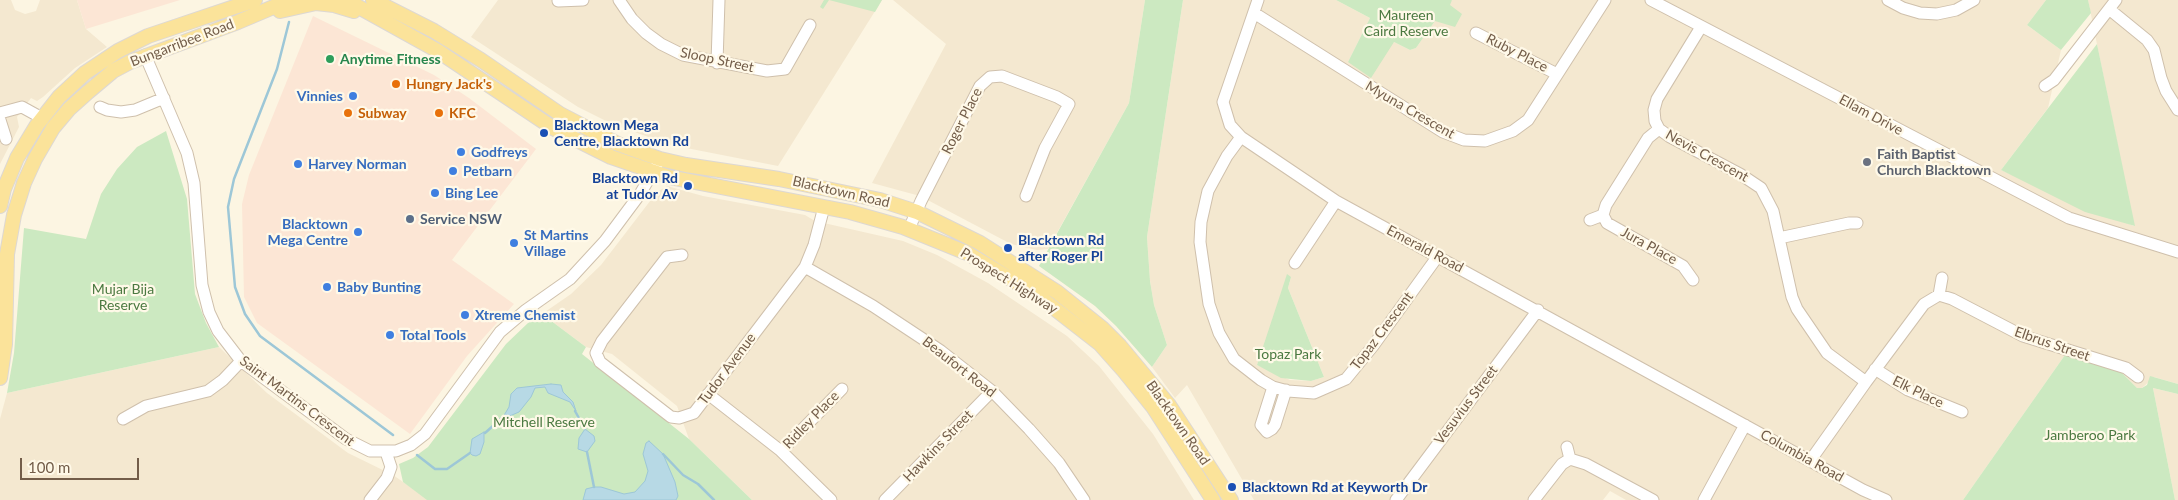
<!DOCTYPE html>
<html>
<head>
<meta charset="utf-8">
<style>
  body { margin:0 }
  #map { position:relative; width:2178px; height:500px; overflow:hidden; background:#fcf5e2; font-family:Lato,sans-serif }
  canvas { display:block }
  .scale { position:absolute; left:20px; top:458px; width:119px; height:22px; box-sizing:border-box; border:2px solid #735d49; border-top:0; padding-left:6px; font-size:15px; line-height:18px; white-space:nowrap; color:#735d49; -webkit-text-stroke:4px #fff9e8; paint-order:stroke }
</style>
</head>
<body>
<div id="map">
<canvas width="2178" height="500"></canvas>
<div class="scale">100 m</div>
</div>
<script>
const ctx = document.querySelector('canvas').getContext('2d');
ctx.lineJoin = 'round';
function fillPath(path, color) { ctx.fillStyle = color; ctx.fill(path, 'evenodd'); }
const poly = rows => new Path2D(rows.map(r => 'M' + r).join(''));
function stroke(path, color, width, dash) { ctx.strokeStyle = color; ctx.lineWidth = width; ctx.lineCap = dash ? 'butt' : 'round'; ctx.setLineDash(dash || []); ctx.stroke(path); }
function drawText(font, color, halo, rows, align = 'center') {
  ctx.font = font + ' Lato,sans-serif'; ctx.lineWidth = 4.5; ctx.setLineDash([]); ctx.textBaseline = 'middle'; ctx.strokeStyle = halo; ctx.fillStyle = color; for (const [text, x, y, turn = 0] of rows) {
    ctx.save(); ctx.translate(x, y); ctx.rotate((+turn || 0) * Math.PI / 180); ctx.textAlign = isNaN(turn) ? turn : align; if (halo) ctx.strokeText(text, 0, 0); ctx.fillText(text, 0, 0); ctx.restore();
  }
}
const residential = poly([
  [0,0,11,0,15,10,25,14,36,11,40,0,77,0,86,29,107,47,75,68,43,97,37,101,31,98,17,117,19,127,0,164],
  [498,0,882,0,778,166,671,145,612,124,578,107,471,37],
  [893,0,1145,0,1129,103,1048,249,1037,250,1011,244,920,196,872,183,946,44],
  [1183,0,1336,0,1370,18,1348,62,1394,42,1410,50,1416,48,1435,21,1452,0,2046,0,2027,25,2061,50,2048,108,2001,170,2134,226,2088,0,2178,0,2178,384,2154,377,2142,388,2137,388,2121,372,2065,355,1963,500,1626,500,1610,491,1603,500,1254,500,1187,385,1175,398,1152,367,1167,345,1154,305,1150,281,1147,237],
  [1291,277,1288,288,1324,377,1311,381,1290,380,1257,365],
  [667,186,703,196,805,215,815,221,903,241,937,255,988,283,1067,336,1099,366,1153,434,1194,500,752,500,689,439,677,406,612,354,586,347,542,314,571,294,601,265,657,192],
  [219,347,267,393,348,453,393,475,429,500,0,500,0,419,7,393],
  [2153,388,2178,394,2178,500,2175,500]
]);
const commercial = poly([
  [77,0,180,0,86,29],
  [313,16,434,75,469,98,536,149,452,260,514,304,467,356,410,434,257,323,244,297,242,204,249,175]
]);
const green = poly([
  [824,0,882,0,875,12,829,0,823,9,820,7],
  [1145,0,1183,0,1147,237,1150,281,1154,305,1167,345,1152,367,1116,326,1095,306,1039,266,1129,103],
  [1336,0,1452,0,1450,5,1462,14,1455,27,1435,21,1416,48,1410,50,1394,42,1371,78,1348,62,1370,18],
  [2046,0,2088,0,2091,13,2061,50,2027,25],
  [2097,44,2135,226,2085,212,2001,170],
  [166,131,187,199,195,294,206,323,219,347,7,393,14,353,24,228,86,239,101,194,117,169,137,147],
  [1287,274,1291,277,1288,288,1324,377,1311,381,1281,378,1257,365],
  [542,314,586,347,582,354,689,439,752,500,427,500,403,482,399,464,413,458,428,447,506,344,528,323],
  [2065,355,2121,372,2137,388,2142,388,2147,385,2150,376,2178,384,2178,394,2153,388,2175,500,1963,500]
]);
const water = poly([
  [551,384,561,385,563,392,573,402,576,411,570,402,548,393,545,387,535,388,531,397,519,412,505,418,503,417,509,407,511,394,517,388,551,384],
  [585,429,594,436,595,441,587,452,578,449,579,438,585,429],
  [484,432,484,442,480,454,476,456,472,455,470,453,472,439,484,432],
  [649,441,663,454,675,482,678,496,676,500,583,500,586,489,594,487,601,487,624,494,635,492,645,481,648,471,643,454,646,443,649,441]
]);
const stream = poly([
  [289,22,277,69,234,179,228,207,235,287,245,314,260,336,393,435],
  [575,411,585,429],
  [485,433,503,417],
  [587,452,594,487],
  [663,454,683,475,698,484,714,500],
  [417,455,435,469,447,469,470,453]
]);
const minor = poly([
  [619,0,632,19,646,33,661,44,683,55,767,71,785,69,810,25],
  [1258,0,1223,102,1230,125,1241,137,1336,201,1863,490,1886,500],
  [1651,0,2069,218,2178,252],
  [1888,0,1903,8,1920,13,1937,14,1956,10,1974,0],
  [558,1,583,0],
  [2109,9,2147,40,2154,50,2161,78,2166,91,2178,110],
  [1254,13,1443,132,1464,140,1485,141,1513,131,1528,120,1605,0],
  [1701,27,1657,99,1654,110,1655,121,1659,129,1670,137,1740,174,1761,188,1773,211,1792,297,1797,309,1827,353,1866,382],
  [1476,33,1557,74],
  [145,55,187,153,194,183,202,285,209,312,218,331,241,361,346,439,370,451,396,451,411,445,425,434,500,332,526,310,570,279,605,241,640,194,657,165],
  [717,63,719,0],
  [2045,86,2054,80,2116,0],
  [100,107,107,110,121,112,135,110,164,98],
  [0,113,22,107,42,118],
  [0,120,6,139],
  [1241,137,1227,156,1208,191,1201,222,1200,242,1209,304,1219,333,1234,359,1261,380,1273,387,1288,391,1314,393,1346,379,1373,346,1438,256],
  [1603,215,1607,223,1683,266,1693,280],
  [1590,220,1603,215,1606,205,1648,138,1659,129],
  [909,229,921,201,980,86,990,77,1002,76,1057,97,1069,104,1045,148,1026,196],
  [1779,238,1849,223,1857,223],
  [682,255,667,257,602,341,596,353,600,362,671,417,679,418,694,413,805,267,814,245,824,207],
  [1295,263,1336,201],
  [805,267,873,306,941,351,992,391,1029,429,1059,463,1084,500],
  [1939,295,1942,278],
  [1875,369,1908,390,1962,412],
  [1273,387,1261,425,1267,432,1272,429,1275,425,1286,390],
  [708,394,781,451,831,500],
  [123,419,146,406,208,391,223,380,241,361],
  [1567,447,1570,459,1586,464,1653,500],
  [781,451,842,389],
  [1810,461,1866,382,1924,304,1939,295,1952,299,2023,336,2126,368,2138,377],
  [370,500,387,478,391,467,386,452],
  [885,500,992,391],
  [1396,500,1538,310],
  [1534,500,1562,464,1570,459],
  [1704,500,1745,425]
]);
const major = poly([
  [346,0,438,51,553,128,611,157,669,177,850,212,903,227,967,253,1037,295,1100,344,1124,371,1153,407,1213,500],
  [373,0,434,31,481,60,560,114,618,144,660,159,686,165,779,179,880,200,917,212,980,243,1057,292,1102,328,1120,346,1169,405,1231,500],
  [280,11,316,3,334,5,354,11],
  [0,206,4,189,17,158,37,125,59,97,85,73,118,51,148,36,255,0],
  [0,378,5,344,7,254,14,215,24,183,35,159,53,128,69,109,88,92,113,71,130,62,238,22,290,0]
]);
const markers = [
  [330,59,5,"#2e9e5b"],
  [396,84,5,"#e8710a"],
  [353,96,5,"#3f7fe0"],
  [348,113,5,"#e8710a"],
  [439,113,5,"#e8710a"],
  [544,133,5,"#1a4fb4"],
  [461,152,5,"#3f7fe0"],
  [1867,162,5,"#6b7280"],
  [298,164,5,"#3f7fe0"],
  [453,171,5,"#3f7fe0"],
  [688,186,5,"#1a4fb4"],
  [435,193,5,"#3f7fe0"],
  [410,219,5,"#5c6f8a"],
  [358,232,5,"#3f7fe0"],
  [514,243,5,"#3f7fe0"],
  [1008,248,5,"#1a4fb4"],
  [327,287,5,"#3f7fe0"],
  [465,315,5,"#3f7fe0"],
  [390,335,5,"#3f7fe0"],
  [1232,487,5,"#1a4fb4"]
];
const parkNames = [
  ["Maureen",1406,15],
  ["Caird Reserve",1406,31],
  ["Mujar Bija",123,289],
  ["Reserve",123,305],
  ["Topaz Park",1288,354],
  ["Mitchell Reserve",544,422],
  ["Jamberoo Park",2090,435]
];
const streetNames = [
  ["Bungarribee Road",182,43,-21],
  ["Ruby Place",1517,53,27],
  ["Sloop Street",717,60,12],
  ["Myuna Crescent",1410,110,30],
  ["Ellam Drive",1871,115,28],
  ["Roger Place",962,121,-63],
  ["Nevis Crescent",1707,156,29],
  ["Blacktown Road",841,192,13],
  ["Jura Place",1649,246,29],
  ["Emerald Road",1425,249,28],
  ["Prospect Highway",1009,281,32],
  ["Topaz Crescent",1382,331,-53],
  ["Elbrus Street",2052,344,19],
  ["Beaufort Road",959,367,38],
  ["Tudor Avenue",727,369,-53],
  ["Elk Place",1918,392,26],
  ["Saint Martins Crescent",297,401,37],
  ["Vesuvius Street",1466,405,-53],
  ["Ridley Place",811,420,-46],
  ["Blacktown Road",1178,423,55],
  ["Hawkins Street",938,446,-46],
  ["Columbia Road",1802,456,29]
];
const leisureNames = [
  ["Anytime Fitness",340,59]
];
const foodNames = [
  ["Hungry Jack's",406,84],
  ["Subway",358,113],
  ["KFC",449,113]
];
const shopNames = [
  ["Vinnies",343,96,"right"],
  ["Godfreys",471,152],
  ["Harvey Norman",308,164],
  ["Petbarn",463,171],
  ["Bing Lee",445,193],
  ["Blacktown",348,224,"right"],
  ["Mega Centre",348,240,"right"],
  ["St Martins",524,235],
  ["Village",524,251],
  ["Baby Bunting",337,287],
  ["Xtreme Chemist",475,315],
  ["Total Tools",400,335]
];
const transitNames = [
  ["Blacktown Mega",554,125],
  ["Centre, Blacktown Rd",554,141],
  ["Blacktown Rd",678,178,"right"],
  ["at Tudor Av",678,194,"right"],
  ["Blacktown Rd",1018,240],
  ["after Roger Pl",1018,256],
  ["Blacktown Rd at Keyworth Dr",1242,487]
];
const worshipNames = [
  ["Faith Baptist",1877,154],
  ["Church Blacktown",1877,170]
];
const serviceNames = [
  ["Service NSW",420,219]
];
fillPath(residential, '#f4e8d0');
fillPath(commercial, '#fce6d5');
fillPath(green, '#cce9c1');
fillPath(water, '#b7d9e5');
stroke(water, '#9dc7d7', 1);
stroke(stream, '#9dc7d7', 2.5);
stroke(minor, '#cfc0ac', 13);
stroke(major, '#ddd8d3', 16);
stroke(minor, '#fff', 11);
stroke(major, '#fbe39a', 14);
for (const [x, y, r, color] of markers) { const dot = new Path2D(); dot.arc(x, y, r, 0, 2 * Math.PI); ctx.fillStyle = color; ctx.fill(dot); stroke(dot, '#fff9e8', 2); }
drawText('14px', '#4b7941', '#fff9e8', parkNames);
drawText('14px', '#735d49', '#fff9e8', streetNames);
drawText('bold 14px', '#27864d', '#fff9e8', leisureNames, 'left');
drawText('bold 14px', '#c56008', '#fff9e8', foodNames, 'left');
drawText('bold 14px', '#366cbe', '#fff9e8', shopNames, 'left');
drawText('bold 14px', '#164399', '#fff9e8', transitNames, 'left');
drawText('bold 14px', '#5b616d', '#fff9e8', worshipNames, 'left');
drawText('bold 14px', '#4e5e75', '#fff9e8', serviceNames, 'left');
</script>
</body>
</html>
